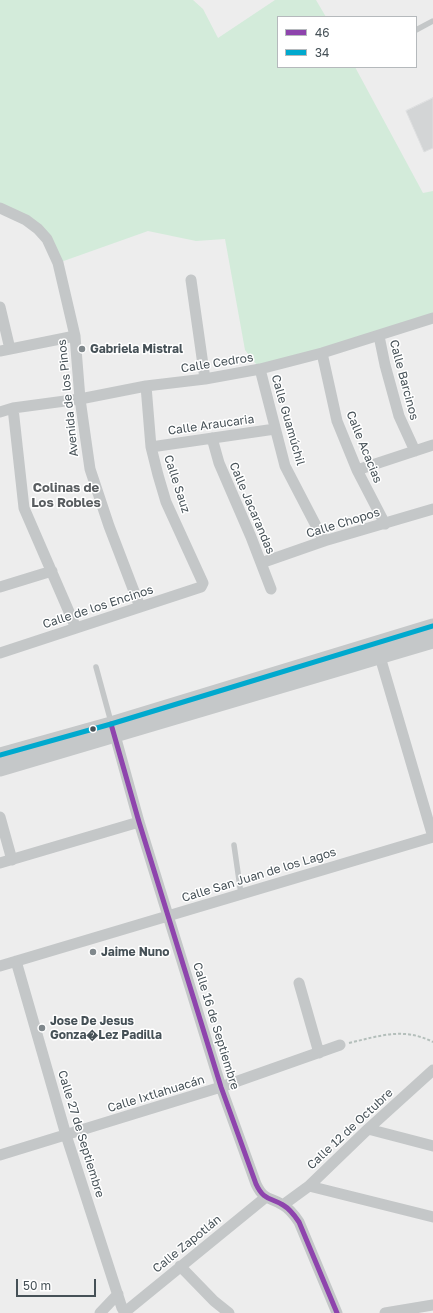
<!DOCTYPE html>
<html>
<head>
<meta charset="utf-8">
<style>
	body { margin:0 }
	#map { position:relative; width:433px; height:1313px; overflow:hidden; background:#ededed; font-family:"Golos Text",sans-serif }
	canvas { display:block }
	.legend { position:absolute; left:277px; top:16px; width:140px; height:52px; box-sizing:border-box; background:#fff; border:1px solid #b5b9bc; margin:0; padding:5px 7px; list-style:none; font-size:12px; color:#465157 }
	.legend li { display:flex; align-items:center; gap:8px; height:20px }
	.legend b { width:20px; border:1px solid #b5b9bc }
	.scale { position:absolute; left:16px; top:1279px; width:80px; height:18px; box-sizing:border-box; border:2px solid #465157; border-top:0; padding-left:5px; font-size:12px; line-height:14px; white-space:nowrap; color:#465157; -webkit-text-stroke:3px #fff; paint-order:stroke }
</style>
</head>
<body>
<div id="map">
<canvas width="433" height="1313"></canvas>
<ul class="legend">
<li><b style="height:5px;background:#8e44ad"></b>46</li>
<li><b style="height:5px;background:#00a9ce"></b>34</li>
</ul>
<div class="scale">50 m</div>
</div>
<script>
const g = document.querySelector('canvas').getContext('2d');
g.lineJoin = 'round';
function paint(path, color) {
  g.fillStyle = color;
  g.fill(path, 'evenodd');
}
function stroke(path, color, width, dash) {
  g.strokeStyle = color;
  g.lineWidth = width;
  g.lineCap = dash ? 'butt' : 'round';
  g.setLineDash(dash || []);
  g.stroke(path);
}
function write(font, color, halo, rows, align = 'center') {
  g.font = font + ' "Golos Text",sans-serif';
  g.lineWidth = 3;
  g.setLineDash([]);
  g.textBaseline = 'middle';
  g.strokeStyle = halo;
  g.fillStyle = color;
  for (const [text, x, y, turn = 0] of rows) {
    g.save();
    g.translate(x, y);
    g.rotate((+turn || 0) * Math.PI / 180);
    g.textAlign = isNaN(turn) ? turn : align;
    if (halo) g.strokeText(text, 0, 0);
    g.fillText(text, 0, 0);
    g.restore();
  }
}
paint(new Path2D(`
	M0,0H193L203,9L218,38L275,0H316L326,17H278V67H355L423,193L433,191V318L260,369L245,350L225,239L196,241L148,231L58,263L47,239L0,209Z`), '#d3ebda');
const building = new Path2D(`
	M433,98V148L424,152L406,111Z`);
paint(building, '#d3d5d6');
stroke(building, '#dedfe0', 1);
stroke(new Path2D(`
	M349,1043C379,1036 404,1027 433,1042`), '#b4bfbb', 2, [3, 2]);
stroke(new Path2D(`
	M416,30L433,21
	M96,667L111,722
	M234,845L241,894`), '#c4c7c8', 5.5);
stroke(new Path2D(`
	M0,208L26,220L38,229L47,239L58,263L75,336L80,399L90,469L109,526L140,607
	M191,280L205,379
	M0,307L10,349
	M379,336L385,365L399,416L415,451
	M0,351L75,336
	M322,353L337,421L357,470L385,524
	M260,369L285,466L324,541
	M13,408L24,508L76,628
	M0,412L13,408L80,399L146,386L205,379L260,369L322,353L433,318
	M212,438L219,463L251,537L271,589
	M151,447L275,429
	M357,470L433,445
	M261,563L324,541L433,509
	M0,587L52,571
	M378,650L433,837
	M0,653L201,587L203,583L166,502L158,475L151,447L146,386
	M113,728L139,822L221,1087L256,1184C264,1201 270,1197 283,1205C290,1209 295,1216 299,1222L337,1313
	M0,817L12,860
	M0,863L139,822
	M16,961L66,1135L122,1308L125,1313
	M0,966L433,837
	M299,983L319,1053
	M368,1129L433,1146
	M0,1155L221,1087L340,1045
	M309,1186L433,1217
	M283,1205L309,1186L368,1129L433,1070
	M180,1266L214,1301L229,1313
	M125,1312L266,1197
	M100,1313L118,1294
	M385,1313L433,1305`), '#c4c7c8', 11);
stroke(new Path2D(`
	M0,755L111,724L433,626
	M0,769L433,641`), '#c5c8c9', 15);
stroke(new Path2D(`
	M111,724L139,822L221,1087L256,1184C264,1201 270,1197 283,1205C290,1209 295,1216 299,1222L337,1313`), '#8e44ad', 5);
stroke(new Path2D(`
	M0,755L111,724L433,626`), '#00a9ce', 5);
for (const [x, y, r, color] of [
	[82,349,4,"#80888c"],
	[93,729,3.5,"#465157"],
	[93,952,4,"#80888c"],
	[42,1028,4,"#80888c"]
]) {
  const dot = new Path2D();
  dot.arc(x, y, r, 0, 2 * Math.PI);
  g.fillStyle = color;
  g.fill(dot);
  stroke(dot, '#fff', 1.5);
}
write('bold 12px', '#465157', '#fff', [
	["Gabriela Mistral",90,349],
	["Jaime Nuno",101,952],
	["Jose De Jesus",50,1021],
	["Gonza�Lez Padilla",50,1035]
], 'left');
write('12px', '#465157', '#fff', [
	["Calle Cedros",217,363,-9],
	["Calle Barcinos",404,380,75],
	["Avenida de los Pinos",68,398,-96],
	["Calle Guamúchil",288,420,74],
	["Calle Araucaria",211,425,-8],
	["Calle Acacias",364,447,68],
	["Calle Sauz",177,484,72],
	["Calle Jacarandas",252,508,67],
	["Calle Chopos",343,523,-17],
	["Calle de los Encinos",98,607,-18],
	["Calle San Juan de los Lagos",259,875,-17],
	["Calle 16 de Septiembre",216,1026,73],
	["Calle Ixtlahuacán",156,1094,-17],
	["Calle 12 de Octubre",350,1129,-43],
	["Calle 27 de Septiembre",81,1134,73],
	["Calle Zapotlán",187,1244,-39]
]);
write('bold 13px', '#595d60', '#fff', [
	["Colinas de",66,488],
	["Los Robles",66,503]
]);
</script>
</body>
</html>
